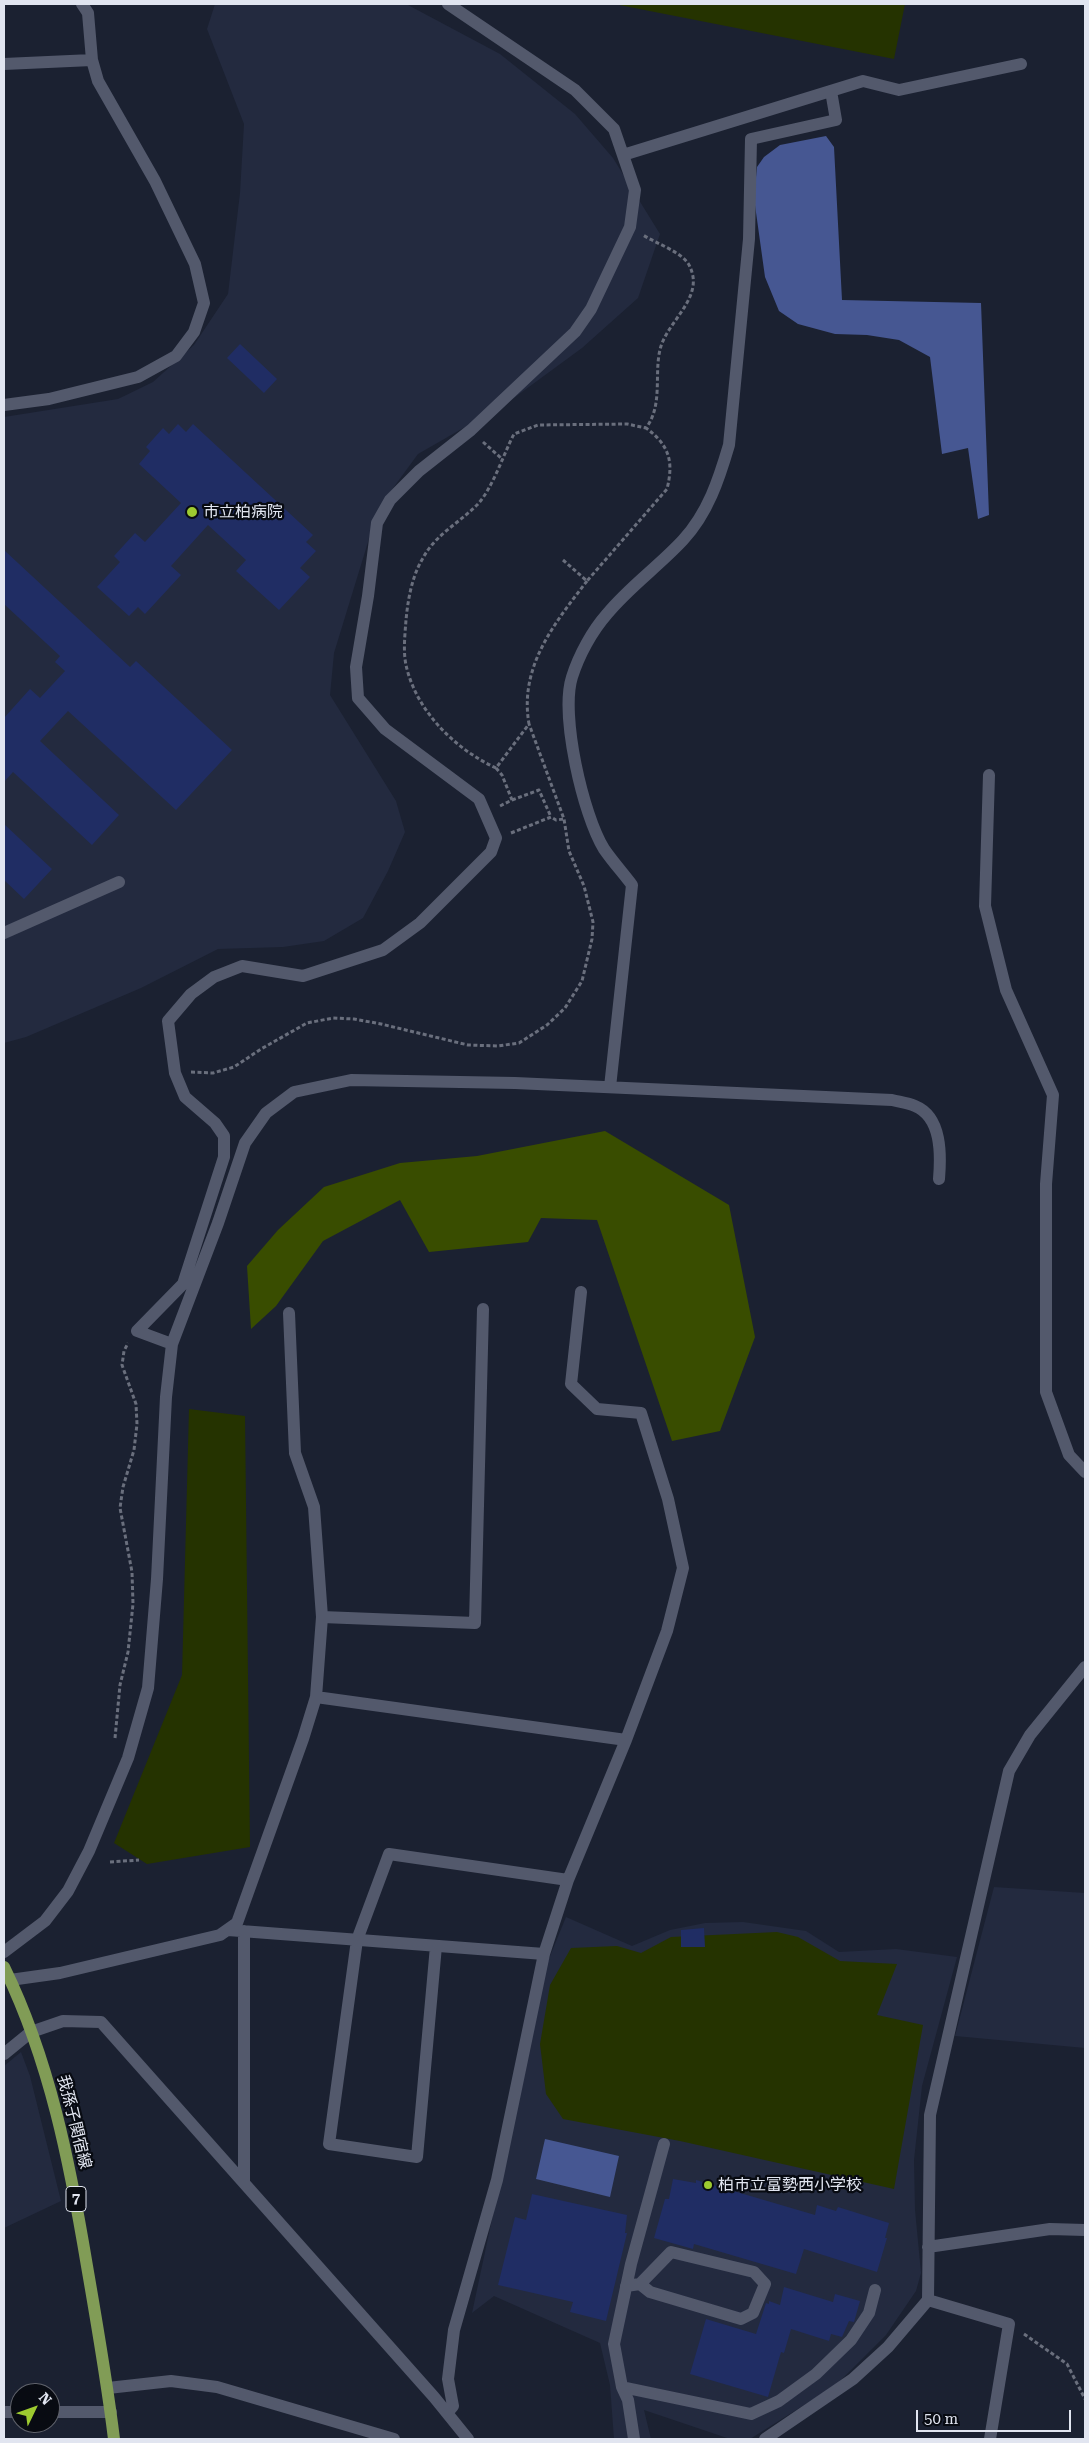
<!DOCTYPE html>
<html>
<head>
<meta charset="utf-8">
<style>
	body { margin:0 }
	#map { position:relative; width:1089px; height:2443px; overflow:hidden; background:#1b2131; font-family:"Roboto Serif",serif }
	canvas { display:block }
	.frame { position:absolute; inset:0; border:5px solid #e1e5f0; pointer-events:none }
	.north { position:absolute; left:10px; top:2383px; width:50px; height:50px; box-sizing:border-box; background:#080b12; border:1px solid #5f626b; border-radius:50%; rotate:48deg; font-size:14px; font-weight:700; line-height:20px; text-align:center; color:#e1e5f0 }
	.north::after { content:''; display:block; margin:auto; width:18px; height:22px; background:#9dca30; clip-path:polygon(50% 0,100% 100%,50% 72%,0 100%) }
	.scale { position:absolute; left:916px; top:2410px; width:155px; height:22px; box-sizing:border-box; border:2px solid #e1e5f0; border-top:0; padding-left:6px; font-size:15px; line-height:18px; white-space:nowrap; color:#e1e5f0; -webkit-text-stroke:4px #080b12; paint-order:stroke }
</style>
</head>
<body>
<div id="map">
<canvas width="1089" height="2443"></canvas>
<div class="frame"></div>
<div class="north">N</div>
<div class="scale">50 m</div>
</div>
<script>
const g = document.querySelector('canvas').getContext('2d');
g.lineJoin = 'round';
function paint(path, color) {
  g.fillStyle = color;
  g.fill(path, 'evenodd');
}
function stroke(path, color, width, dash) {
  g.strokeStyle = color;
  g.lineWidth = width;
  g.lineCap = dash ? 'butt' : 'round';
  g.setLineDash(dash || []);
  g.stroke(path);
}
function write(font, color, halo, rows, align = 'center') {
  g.font = font + ' "Roboto Serif","Noto Sans JP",serif';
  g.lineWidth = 4.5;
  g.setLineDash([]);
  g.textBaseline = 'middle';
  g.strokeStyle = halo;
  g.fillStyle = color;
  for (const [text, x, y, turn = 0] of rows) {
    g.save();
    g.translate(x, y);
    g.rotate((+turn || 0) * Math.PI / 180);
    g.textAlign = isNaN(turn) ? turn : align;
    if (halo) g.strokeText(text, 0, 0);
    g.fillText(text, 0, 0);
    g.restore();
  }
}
paint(new Path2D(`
	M215,4L408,5L500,54L575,114L613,158L660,234L638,298L582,348L507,403L418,454L388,495L372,529L334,653L330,695L396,801L405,832L388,871L363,918L324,941L283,947L218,949L141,988L26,1037L4,1043V417L118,399L153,382L194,345L228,294L240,193L244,124L207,29Z
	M994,1887L1085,1893V2048L955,2036Z
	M566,1917L632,1946L670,1930L705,1923L743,1922L806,1931L839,1952L896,1949L957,1957L922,2086L914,2160L915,2210L921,2273L916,2291L886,2335L836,2385L750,2439H730L644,2410L651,2439H614L610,2385L600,2343L494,2296L472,2313L546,1966Z
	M21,2052L30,2076L61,2201L4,2228V2066Z`), '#232a3f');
paint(new Path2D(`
	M614,4H905L894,59Z
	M189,1409L245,1416L250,1847L147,1864L114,1843L182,1675Z
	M777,1932L798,1937L840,1961L897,1964L877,2015L923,2025L894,2189L680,2141L563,2119L546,2094L540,2044L550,1985L571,1948L617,1946L641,1953L671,1937Z`), '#253300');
paint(new Path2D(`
	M605,1131L729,1205L755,1337L720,1431L672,1441L597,1220L541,1218L528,1242L429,1252L400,1200L323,1241L276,1306L251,1329L247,1266L278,1230L324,1187L400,1163L477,1156Z`), '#394d00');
paint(new Path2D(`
	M826,136L834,147L842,300L981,303L989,515L978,519L968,448L942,454L930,357L899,340L867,335L835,334L798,324L779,311L765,277L754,198L757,167L764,157L780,145Z
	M545,2139L619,2156L610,2197L536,2179Z`), '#465792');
paint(new Path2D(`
	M240,344L277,379L264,393L227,358Z
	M178,424L186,432L193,424L313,535L306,542L316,551L300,568L310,577L279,610L236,571L246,560L208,525L171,566L181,575L145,614L138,607L129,616L97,587L120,562L114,556L135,533L145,542L181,503L139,464L150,451L146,447L163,428L169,434Z
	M4,550L130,667L136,661L232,750L176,810L68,711L40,741L119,815L92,845L13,772L4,782V718L30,689L40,698L65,671L55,662L60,656L4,604Z
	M4,824L52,869L24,899L4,880Z
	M704,1928L705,1947H681V1930Z
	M673,2179L696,2183V2180L815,2215L817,2205L836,2211L838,2207L889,2223L885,2238H887L877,2272L804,2249L796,2274L694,2244L693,2249L654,2238L665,2199H669Z
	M532,2194L627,2215L625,2233H627L606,2321L570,2312L573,2302L498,2285L515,2217L526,2220Z
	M784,2287L833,2302L835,2294L860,2301L854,2322L849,2321L842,2337L831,2334L829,2341L791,2329L784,2353L781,2352L768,2397L690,2374L706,2319L756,2334L766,2303L769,2304V2301L780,2305Z`), '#202d64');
stroke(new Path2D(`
	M483,442L501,458
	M563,560L587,581L667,489C674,461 669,445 646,428C664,404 653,372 661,346C670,319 704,297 690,267C685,253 655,243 643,235
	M587,581C554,624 519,667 529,724L496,768C455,749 416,711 406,665C403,651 405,634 406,620C408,599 412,576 423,558C435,535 459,523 477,505C493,488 503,455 514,434L538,425L627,424L646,428
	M496,768L502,775L512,800L500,806
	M512,800L539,790L551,817
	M511,833L551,817L556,820L564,819
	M191,1072L213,1073L234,1067L261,1049L307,1023L333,1018L354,1019L381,1024L468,1045L498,1046L519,1043L547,1025L565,1008L582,981L592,939L593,922L584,886L569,851L564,819L529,724
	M115,1738L120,1685L128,1652L133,1604L132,1572L120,1508L123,1487L134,1450L137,1424L136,1404L122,1365L124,1351L128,1343
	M110,1862L139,1860
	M1024,2334L1067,2364L1085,2399`), '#6a6f7d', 3, [4, 2.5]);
stroke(new Path2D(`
	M4,64L92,60
	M623,155L863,81L899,90L1021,64
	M4,405L49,399L138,377L176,356L194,332L204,303L195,264L155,181L98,81L92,60L88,13L82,4
	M989,775L985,906L1006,990L1053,1095L1046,1184V1392L1069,1455L1085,1472
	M4,933L119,882
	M610,1087L632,885C623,873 613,862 604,849C583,815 560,715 572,677C579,655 592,631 607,614C629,587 659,566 683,540C708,513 719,479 729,445L749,239L751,139L836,120L831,91
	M289,1313L295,1453L314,1507L322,1617
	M172,1344L137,1331L183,1284L224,1157V1136L215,1123L185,1097L175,1073L168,1021L191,994L214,977L242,966L303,976L383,950L420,923L491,852L496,838L479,799L385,729L358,698L356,667L368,596L377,523L390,500L419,471L471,430L575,332L591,309L630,227L635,190L614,129L575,90L448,4
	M316,1697L322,1617L475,1623L483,1309
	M228,1930L544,1954
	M436,1946L417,2157L329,2144L357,1940L389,1854L568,1880
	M4,1952L45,1921L68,1891L89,1851L128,1758L148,1688L157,1579L166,1397L172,1344L218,1223L245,1143L266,1113L294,1092L351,1080L515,1083L892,1100C900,1102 908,1103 915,1106C942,1117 941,1155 939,1179
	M10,1980L60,1973L220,1935L237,1923L303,1739L316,1697L626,1740
	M4,2054L31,2032L63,2021L101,2022L434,2397L468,2439
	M244,2183V1931
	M928,2247L1050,2229L1085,2230
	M626,2286L640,2284L671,2252L754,2272L765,2284L753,2313L741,2319L650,2292L640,2284
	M928,2300L1009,2324L990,2439
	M622,2387L751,2414L779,2401L816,2374L851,2340L869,2313L875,2290
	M108,2388L171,2381L217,2387L394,2439
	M4,2412H20
	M50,2412H111
	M447,2413L453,2406L448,2379L454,2330L497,2180L544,1954L568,1880L626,1740L667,1631L683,1568L668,1499L641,1413L597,1409L571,1384L581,1292
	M634,2439L628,2400L622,2387L614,2344L631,2264L664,2144
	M765,2439L853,2379L888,2347L928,2300L930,2115L1009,1771L1030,1735L1085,1667`), '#53596c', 12);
stroke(new Path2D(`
	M4,1967C50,2061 70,2164 87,2266C97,2324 107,2381 114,2439`), '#819c56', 12);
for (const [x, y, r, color] of [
	[192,512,6,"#9dca30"],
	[708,2185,5,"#9dca30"]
]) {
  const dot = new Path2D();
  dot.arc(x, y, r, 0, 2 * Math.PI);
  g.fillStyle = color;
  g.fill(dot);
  stroke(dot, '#080b12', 2);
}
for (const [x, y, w] of [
	[76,2199,20]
]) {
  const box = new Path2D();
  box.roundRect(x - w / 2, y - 12.5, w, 25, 4);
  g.fillStyle = '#080b12';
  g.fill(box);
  stroke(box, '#e1e5f0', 1);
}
write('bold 15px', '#e1e5f0', null, [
	["7",76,2199]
]);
write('16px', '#e1e5f0', '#080b12', [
	["市立柏病院",203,512],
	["柏市立富勢西小学校",718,2185]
], 'left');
write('16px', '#e1e5f0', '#080b12', [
	["我孫子関宿線",74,2122,76]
]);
</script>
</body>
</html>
